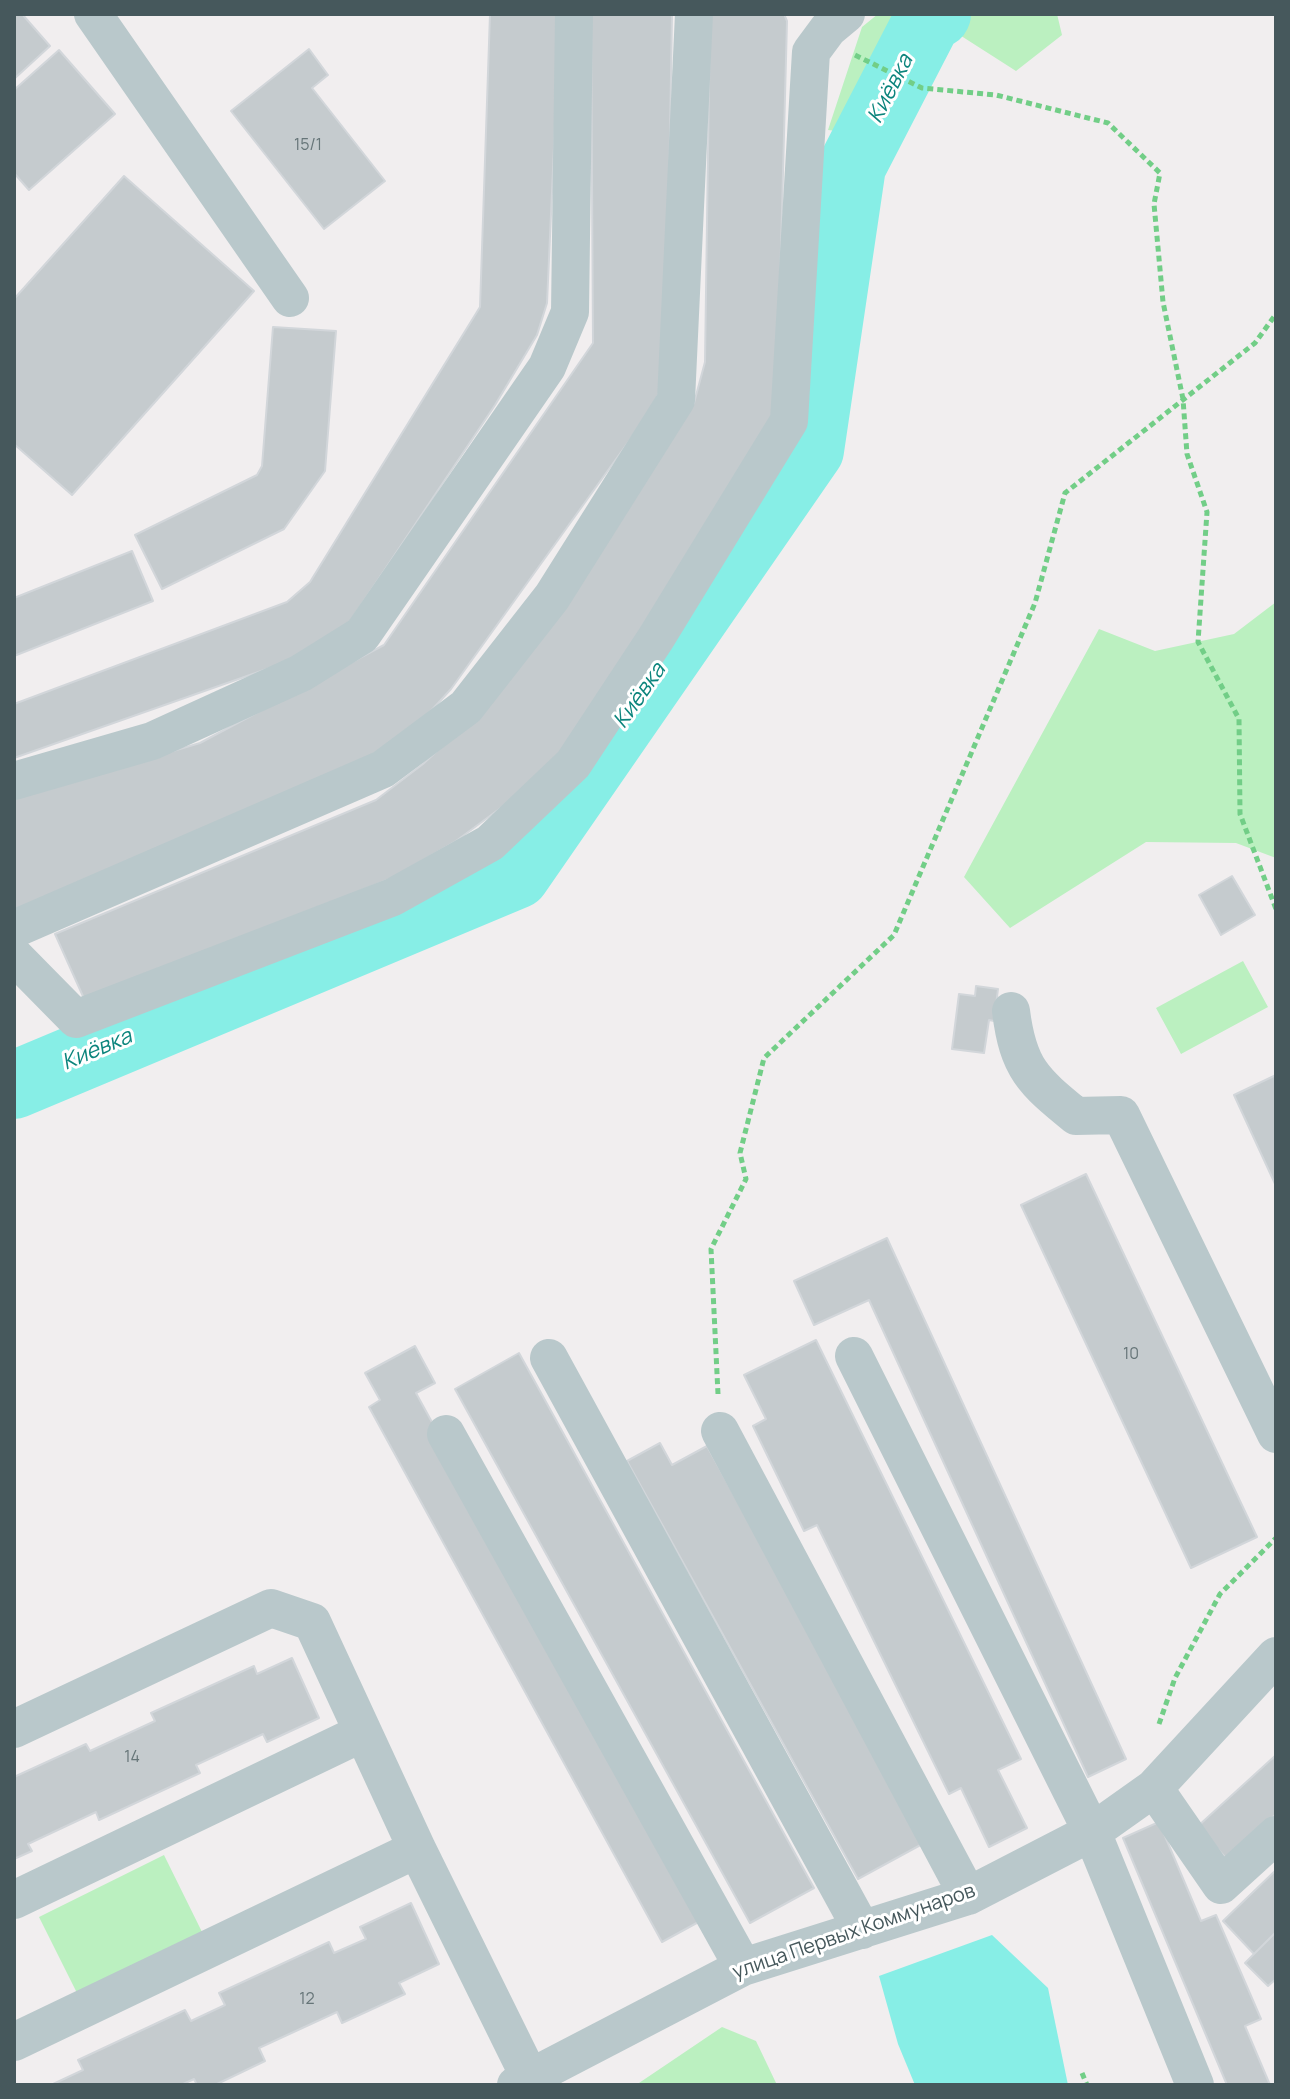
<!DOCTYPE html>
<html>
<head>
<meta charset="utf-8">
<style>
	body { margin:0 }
	#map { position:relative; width:1290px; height:2099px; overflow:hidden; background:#f1eeef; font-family:Manrope,sans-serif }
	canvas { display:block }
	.frame { position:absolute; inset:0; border:16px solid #46585c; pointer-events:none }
</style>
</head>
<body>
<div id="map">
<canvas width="1290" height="2099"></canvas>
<div class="frame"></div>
</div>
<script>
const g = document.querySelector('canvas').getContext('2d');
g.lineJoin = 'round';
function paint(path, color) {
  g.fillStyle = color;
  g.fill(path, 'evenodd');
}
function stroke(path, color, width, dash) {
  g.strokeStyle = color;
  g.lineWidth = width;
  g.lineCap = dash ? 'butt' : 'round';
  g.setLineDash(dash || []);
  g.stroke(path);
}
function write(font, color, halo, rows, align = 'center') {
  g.font = font + ' Manrope,sans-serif';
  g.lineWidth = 6;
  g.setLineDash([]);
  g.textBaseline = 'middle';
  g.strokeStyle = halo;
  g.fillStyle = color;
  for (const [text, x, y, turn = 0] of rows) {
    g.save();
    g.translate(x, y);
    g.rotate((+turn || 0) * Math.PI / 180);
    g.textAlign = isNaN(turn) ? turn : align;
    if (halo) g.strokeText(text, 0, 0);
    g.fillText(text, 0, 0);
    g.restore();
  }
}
paint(new Path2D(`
	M878,14H1057L1062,35L1016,71L955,32L891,137L828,130L862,27Z
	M1276,602V858L1236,843L1146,842L1010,928L964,877L1099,629L1155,651L1234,634Z
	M1243,961L1268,1007L1181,1054L1156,1008Z
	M164,1855L203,1934L78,1995L39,1917Z
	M722,2027L756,2041L777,2085H636Z`), '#bbf0c0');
paint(new Path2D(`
	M992,1935L1048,1988L1068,2085H915L898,2044L879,1976Z`), '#87eee6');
stroke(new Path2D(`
	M14,1085L516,875L810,450L852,166L928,19L937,14`), '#87eee6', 68);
const building = new Path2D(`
	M14,14H22L50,46L14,79Z
	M490,14H560L547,303L537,335L495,405L347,626L284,663L14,758V704L287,602L310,582L480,307Z
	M591,14H672L666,376L652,409L451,689L417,726L373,757L14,911V798L200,743L384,645L593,343Z
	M710,14H784L787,21L777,399L770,433L562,755L525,790L456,841L392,878L86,1003L55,934L376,800L423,764L480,711L694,403L705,362Z
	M309,49L328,75L312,88L385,181L324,229L231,111Z
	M59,50L115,114L29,190L14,173V90Z
	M124,176L254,291L72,495L14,444V299Z
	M273,327L336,331L325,471L284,529L162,589L135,535L257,475L262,466Z
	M132,551L153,601L14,656V598Z
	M1232,876L1255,915L1221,935L1199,895Z
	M976,986L998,989L994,1021L989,1020L984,1053L952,1049L959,994L975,996Z
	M1276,1075V1186L1234,1095Z
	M1086,1174L1257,1537L1191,1568L1021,1205Z
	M887,1238L1126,1759L1088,1777L869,1300L814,1325L794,1281Z
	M816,1340L1021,1759L998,1770L1027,1828L989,1847L961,1788L949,1794L817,1525L804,1531L753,1426L766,1419L744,1375Z
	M415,1346L435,1383L416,1393L704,1919L662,1942L369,1407L380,1400L365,1373Z
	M519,1353L814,1888L750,1923L455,1389Z
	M660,1443L672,1465L707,1446L926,1842L858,1879L627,1461Z
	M292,1658L319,1718L267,1742L263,1734L196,1765L200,1773L99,1820L96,1812L28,1844L32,1851L14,1859V1777L86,1744L90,1751L155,1721L151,1713L254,1666L257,1674Z
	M1276,1755V1814L1227,1859L1197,1827Z
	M1159,1822L1201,1921L1216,1915L1261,2019L1245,2026L1270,2085H1227L1123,1838Z
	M1276,1870V1932L1254,1954L1223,1921Z
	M411,1903L439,1964L399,1983L405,1994L342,2023L337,2012L259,2048L265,2061L215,2085H197L194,2079L181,2085H51L83,2070L78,2060L185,2010L191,2021L225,2005L219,1993L329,1942L334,1953L366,1939L360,1927Z
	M1276,1932V1979L1268,1986L1245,1963Z`);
paint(building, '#c5cbce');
stroke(building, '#d2d6da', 2);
stroke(new Path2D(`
	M855,55L922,88L996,95L1108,123L1160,173L1154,204L1163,302L1183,399L1187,454L1207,512L1198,642L1239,719L1240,814L1276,909
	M718,1394L711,1249L746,1179L740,1153L764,1058L894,935L1035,603L1065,493L1255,343L1276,314
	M1159,1724L1175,1678L1220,1594L1276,1538
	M1082,2073L1087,2085`), '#72ce87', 5, [6, 4]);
stroke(new Path2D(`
	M93,14L290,298
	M14,781L152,741L301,673L362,635L547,367L570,312L574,14
	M14,929L383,769L466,707L552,597L676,400L694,14
	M14,956L76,1019L393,897L490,843L573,764L656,638L789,421L811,52L828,29L846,14
	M1011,1011C1018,1068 1033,1081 1076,1116L1121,1115L1276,1434
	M854,1356L1092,1832L1195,2085
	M549,1358L862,1930
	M720,1431L968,1896
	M446,1434L743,1967
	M14,1729L271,1608L312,1622L417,1849L530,2078
	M1154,1788L1221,1885L1276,1835
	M14,1900L362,1733
	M14,2042L417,1849
	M516,2085L743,1967L968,1896L1092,1832L1154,1788L1276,1656`), '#b9c8cb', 38);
write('16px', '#667578', null, [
	["15/1",308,146],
	["10",1131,1355],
	["14",132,1758],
	["12",307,2000]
]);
write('20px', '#46585c', '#fff', [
	["улица Первых Коммунаров",854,1932,-19]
]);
write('italic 22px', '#0b847c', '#fff', [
	["Киёвка",891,89,-63],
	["Киёвка",640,696,-55],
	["Киёвка",97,1050,-23]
]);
</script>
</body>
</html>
